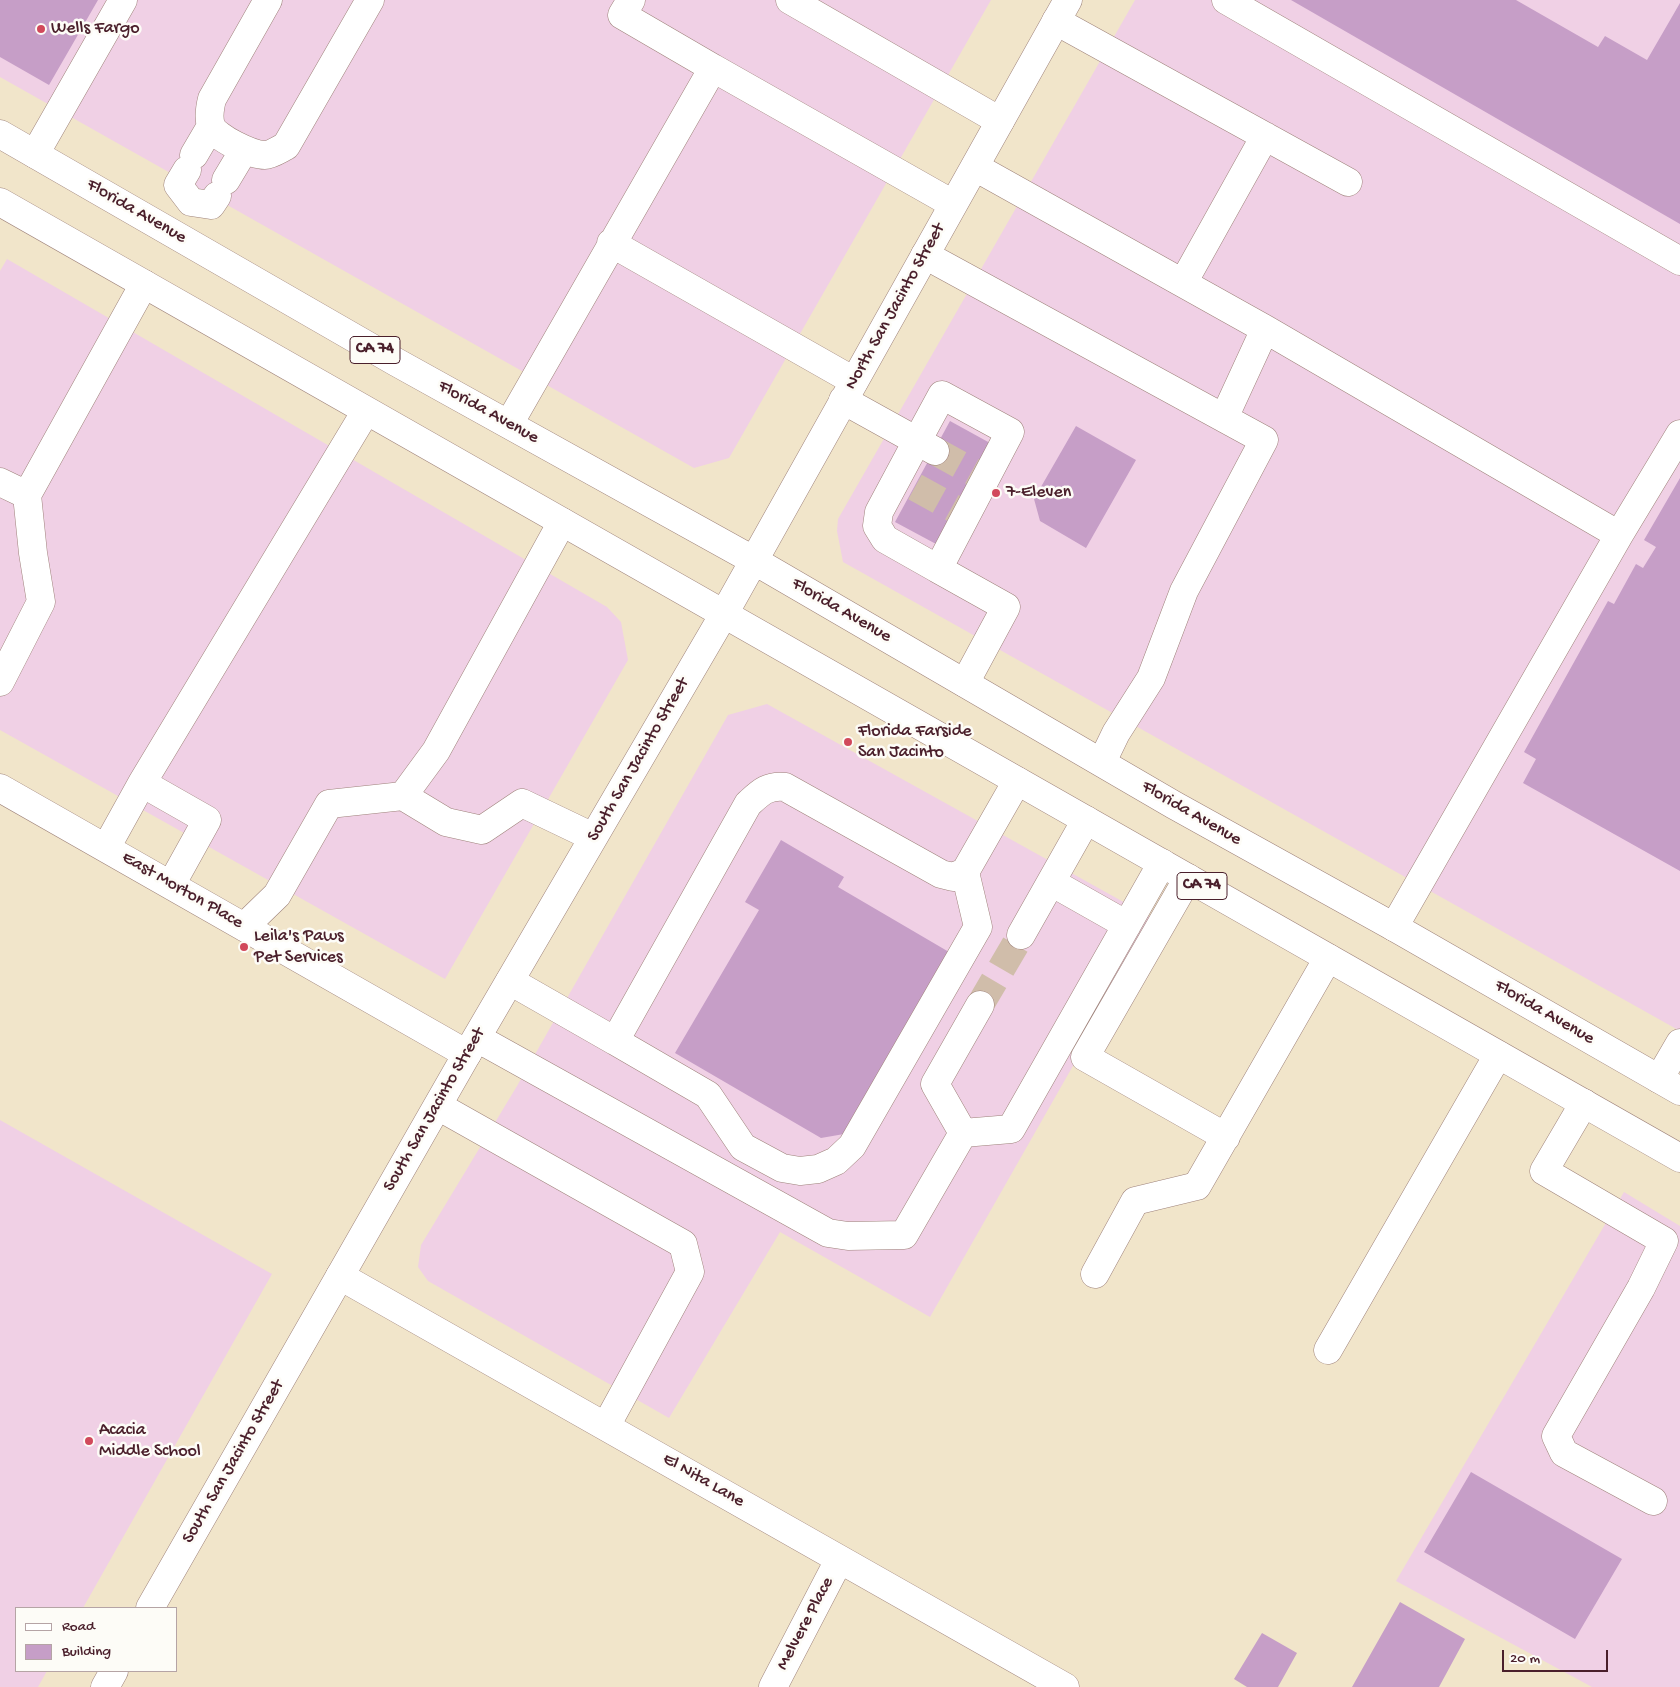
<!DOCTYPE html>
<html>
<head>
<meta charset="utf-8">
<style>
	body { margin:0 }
	#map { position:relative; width:1680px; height:1687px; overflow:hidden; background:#f1e5ca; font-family:"Gochi Hand",sans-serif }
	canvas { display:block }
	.legend { position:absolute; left:15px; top:1607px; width:162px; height:65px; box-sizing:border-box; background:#fdfcf7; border:1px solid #b5a4a5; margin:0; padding:6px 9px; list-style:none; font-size:15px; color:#4a1f2b }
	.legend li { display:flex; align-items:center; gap:10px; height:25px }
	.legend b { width:25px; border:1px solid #b5a4a5 }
	.scale { position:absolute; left:1502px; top:1650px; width:106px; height:22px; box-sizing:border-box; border:2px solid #4a1f2b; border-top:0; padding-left:6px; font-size:15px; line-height:18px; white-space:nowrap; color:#4a1f2b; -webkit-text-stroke:4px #fdfcf7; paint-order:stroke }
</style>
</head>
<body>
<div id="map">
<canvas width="1680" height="1687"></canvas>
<ul class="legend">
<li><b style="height:6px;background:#fff"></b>Road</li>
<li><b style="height:14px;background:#c69ec7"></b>Building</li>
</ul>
<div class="scale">20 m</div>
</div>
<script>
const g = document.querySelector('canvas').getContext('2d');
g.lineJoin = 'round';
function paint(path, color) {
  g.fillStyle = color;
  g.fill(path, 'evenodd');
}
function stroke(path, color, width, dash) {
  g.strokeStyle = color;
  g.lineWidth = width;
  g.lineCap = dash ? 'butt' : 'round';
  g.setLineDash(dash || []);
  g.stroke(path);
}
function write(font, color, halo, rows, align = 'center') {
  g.font = font + ' "Gochi Hand",sans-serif';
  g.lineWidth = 5;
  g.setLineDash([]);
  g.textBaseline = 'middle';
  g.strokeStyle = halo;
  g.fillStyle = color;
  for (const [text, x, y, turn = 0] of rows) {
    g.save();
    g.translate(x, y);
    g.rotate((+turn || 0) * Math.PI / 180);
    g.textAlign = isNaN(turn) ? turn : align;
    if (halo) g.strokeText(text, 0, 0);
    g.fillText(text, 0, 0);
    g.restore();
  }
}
paint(new Path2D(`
	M0,0H991L729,458L694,468L0,77Z
	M1135,0H1680V1031L843,562L837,531L838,519Z
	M7,259L607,607L621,622L628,660L445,979L0,730V271Z
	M767,704L1156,920L930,1317L780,1232L669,1418L428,1281L418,1267L421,1245L517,1086L728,715Z
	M0,1120L272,1274L83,1608H16V1671H47L38,1687H0Z
	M1624,1192L1680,1226V1687H1592L1396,1581Z`), '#f0d0e5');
paint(new Path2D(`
	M0,0H98L49,85L0,57Z
	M1291,0H1516L1598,47L1605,36L1647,60L1680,3V224Z
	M950,421L990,443L936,544L895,522Z
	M1076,426L1136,460L1086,548L1040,521L1034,499Z
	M1680,478V871L1523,783L1536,759L1524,752L1608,601L1614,604L1636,564L1643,568L1656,547L1644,540Z
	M781,840L844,877L838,887L949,952L844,1134L821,1138L675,1053L759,910L745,902Z
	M1471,1472L1622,1559L1575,1639L1424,1552Z
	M1400,1602L1465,1639L1439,1687H1352Z
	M1262,1633L1297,1653L1278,1687H1247L1234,1679Z`), '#c69ec7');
stroke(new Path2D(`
	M935,451L975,473
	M915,487L955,509
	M980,1005L1021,935`), '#d0bdaa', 28, [28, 14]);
const minor = new Path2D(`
	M268,0L212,99C210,107 208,117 211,126C216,138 252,155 265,155C271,155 280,149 286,146L370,0
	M790,0L1000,121
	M1226,0L1680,261
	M1056,21L1348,182
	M713,68L953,204
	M35,154L123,0
	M194,155L211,126
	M975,167L1265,329L1619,535L1680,434
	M187,170L178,185L191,202L211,205L217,196
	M226,180L244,150
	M611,243L854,381
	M925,255L1264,440L1184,591L1151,678L1116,733L1102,762
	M1183,283L1265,136
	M843,400L917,441L942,395L1010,432L938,569L1006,607L965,683
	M1224,418L1265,329
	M509,424L713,68L622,15L631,0
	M935,451L917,441L879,512L877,526L885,539L938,569
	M0,482L27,495
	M0,682L41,602L33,553L27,495L144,284
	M142,783L366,411
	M0,788L467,1054
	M403,796L446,822L482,830L522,803L593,837
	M106,848L142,783L207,820L171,885
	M1188,878L1085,1057L1226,1137
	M1051,882L1127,925
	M244,927L277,895L329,804L403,796L436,751L562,522
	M1394,927L1619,535
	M1021,935L1086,820
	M510,981L615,1041L748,804C760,793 767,785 785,787L941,874L953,877L965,872L1017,781
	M477,1038L828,1233L848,1236L904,1235L963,1133
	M615,1041L708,1095L743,1147L782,1168L800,1171L818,1169L836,1161L852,1146L978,927L965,872
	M1659,1079L1680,1043
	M1584,1103L1544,1171L1664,1241L1641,1288L1556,1436L1564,1453L1653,1501
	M438,1106L683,1244L690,1272L606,1426
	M963,1133L1011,1129L1162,863
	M963,1133L935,1084L980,1005
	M1095,1274L1135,1201L1197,1186L1328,958
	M340,1276L1065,1687
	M1328,1350L1498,1055
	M773,1687L839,1560`);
const major = new Path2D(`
	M0,134L396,362L753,560L1174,805L1394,927L1680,1091
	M0,202L1680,1158
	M150,1608L467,1054L724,614L1068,0
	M105,1687L114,1671`);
stroke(minor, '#9e827a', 29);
stroke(major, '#9e827a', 29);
stroke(minor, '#fff', 28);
stroke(major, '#fff', 28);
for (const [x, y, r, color] of [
	[41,29,5,"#d1495b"],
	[996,493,5,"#d1495b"],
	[848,742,5,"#d1495b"],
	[244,947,5,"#d1495b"],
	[89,1441,5,"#d1495b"]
]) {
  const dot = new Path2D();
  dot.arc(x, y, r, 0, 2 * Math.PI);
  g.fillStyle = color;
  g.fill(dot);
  stroke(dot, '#fdfcf7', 2);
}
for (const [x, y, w] of [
	[375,350,50],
	[1202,886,50]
]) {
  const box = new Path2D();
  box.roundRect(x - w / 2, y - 13.5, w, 27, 4);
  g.fillStyle = '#fdfcf7';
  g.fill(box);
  stroke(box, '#4a1f2b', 1);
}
write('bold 16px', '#4a1f2b', null, [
	["CA 74",375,350],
	["CA 74",1202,886]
]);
write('18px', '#4a1f2b', '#fdfcf7', [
	["Wells Fargo",51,29],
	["7-Eleven",1006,493],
	["Florida Farside",858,732],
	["San Jacinto",858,753],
	["Leila's Paws",254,937],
	["Pet Services",254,958],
	["Acacia",99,1431],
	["Middle School",99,1452]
], 'left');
write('18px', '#4a1f2b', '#fdfcf7', [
	["Florida Avenue",136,212,30],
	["North San Jacinto Street",896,307,-61],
	["Florida Avenue",488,413,29],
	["Florida Avenue",841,611,30],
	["South San Jacinto Street",639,760,-60],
	["Florida Avenue",1191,814,30],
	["East Morton Place",182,891,30],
	["Florida Avenue",1544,1013,30],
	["South San Jacinto Street",435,1110,-60],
	["South San Jacinto Street",234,1462,-60],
	["El Nita Lane",703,1481,30],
	["Melvere Place",806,1624,-62]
]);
</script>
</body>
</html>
